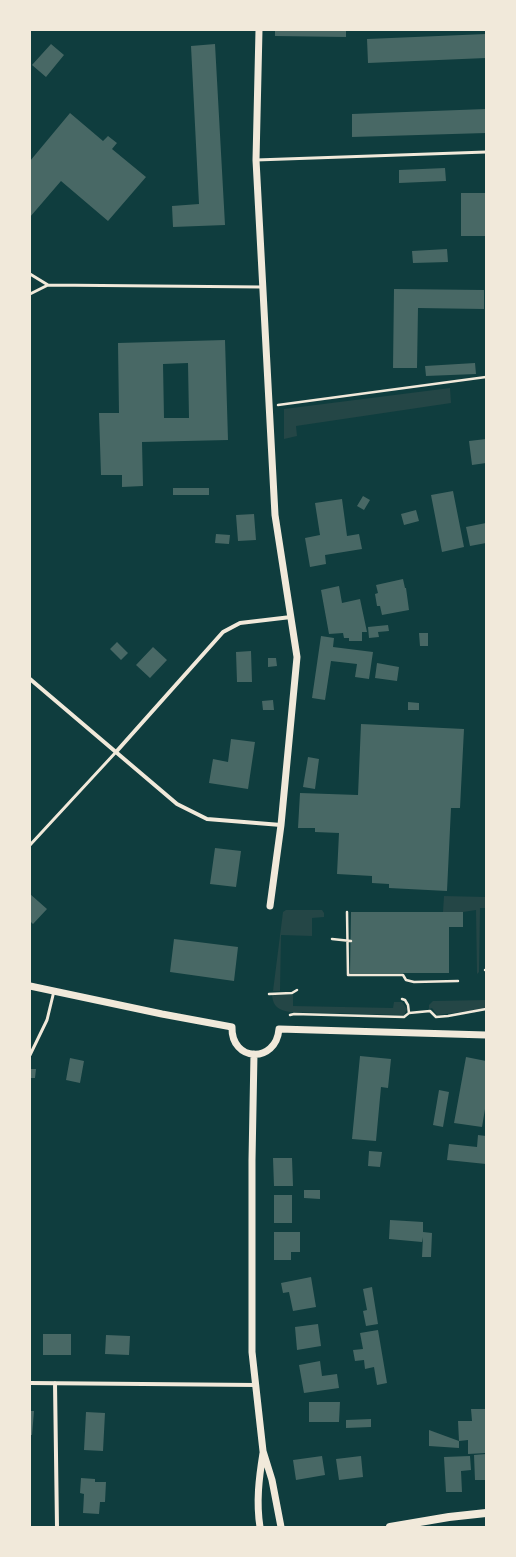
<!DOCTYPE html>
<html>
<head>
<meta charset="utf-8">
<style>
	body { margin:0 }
	#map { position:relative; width:516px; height:1557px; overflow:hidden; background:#0f3d3e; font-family:"Varela Round",sans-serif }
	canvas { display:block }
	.frame { position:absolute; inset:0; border:31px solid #f1e9da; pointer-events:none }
</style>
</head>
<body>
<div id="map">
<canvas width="516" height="1557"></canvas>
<div class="frame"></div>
</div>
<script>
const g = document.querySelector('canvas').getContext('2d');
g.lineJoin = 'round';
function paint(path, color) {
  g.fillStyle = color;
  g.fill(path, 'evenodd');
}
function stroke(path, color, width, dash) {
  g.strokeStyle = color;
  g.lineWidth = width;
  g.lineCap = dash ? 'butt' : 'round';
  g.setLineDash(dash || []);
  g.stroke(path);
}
paint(new Path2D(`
	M450,388L451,403L296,426L297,436L284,439V409Z
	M444,896L486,897V908H480L479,972L477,974L476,910L463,912H443Z
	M286,910H322L324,913V917L312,918V936L281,935L280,991H273L283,912Z
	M272,995H293V1006L393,1008L394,1002H402L407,1009L404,1015L290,1012C279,1010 273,1007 272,995Z
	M486,1000V1009L437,1015L432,1008L429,1009V1005L433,1001Z`), '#244646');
paint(new Path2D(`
	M275,30H346V37L275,36Z
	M486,34V58L368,63L367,39Z
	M51,44L64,55L46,77L32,65Z
	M215,44L225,225L173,227L172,206L199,204L191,46Z
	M486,109V133L352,137V114Z
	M70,113L103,141L108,136L117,143L112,149L146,177L108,221L61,181L30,217V161Z
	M445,168L446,181L399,183V170Z
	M461,193H486V236H461Z
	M447,249L448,262L413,263L412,251Z
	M394,289L484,290V309L418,308L417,368H393Z
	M225,340L228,440L142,442L143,486L122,487V475H101L99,413H119L118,343ZM188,363L189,418H164L163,364Z
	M475,363L476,374L426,376L425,366Z
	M486,439V463L472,465L469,441Z
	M173,488H209V495H173Z
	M453,491L464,547L442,552L431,495Z
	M363,496L370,500L364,510L357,506Z
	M342,499L347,536L359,534L362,549L325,555L326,564L310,567L305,538L320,535L315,503Z
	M416,510L419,521L404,525L401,514Z
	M254,514L256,540L238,541L236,515Z
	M486,523V543L470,546L466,527Z
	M216,534L230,535L229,544L215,543Z
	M403,579L405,588H406L409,610L382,615L380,606H377L375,594L378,593L376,585Z
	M339,586L342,603L360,599L367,632H362V641H349V638H344L343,633L329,634L321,590Z
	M388,625L389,631L378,632L379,637L369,638L368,627Z
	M419,633H428V646H420Z
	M321,636L334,638L333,647L373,652L369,679L355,677L357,664L331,661L325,700L312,698Z
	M117,642L128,653L121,660L110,649Z
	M153,647L167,660L150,678L136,665Z
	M251,651L252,682H237L236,652Z
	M268,658H276L277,666L268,667Z
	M377,663L399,667L397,681L375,678Z
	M273,700L274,710H263L262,701Z
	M408,702L419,703V710H408Z
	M361,724L464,729L460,808H451L447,891L389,888V884L372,883V876L337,874L339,833L315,832V828H298L300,793L358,795Z
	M231,739L255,742L248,789L209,783L213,759L228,762Z
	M308,757L319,759L315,789L303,787Z
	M215,848L241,851L236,887L210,884Z
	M30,894L47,909L33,924L30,921Z
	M351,912H463V927H449V973H350Z
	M174,939L238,947L234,981L170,972Z
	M360,1056L391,1059L388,1088L381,1087L376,1141L352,1139Z
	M466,1057L486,1061V1103L482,1127L454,1123Z
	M70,1058L84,1061L80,1083L66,1080Z
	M30,1069H36L35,1078H30Z
	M439,1090L449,1092L443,1127L433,1125Z
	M478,1135L486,1136V1164L447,1160L449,1144L477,1147Z
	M369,1151L382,1152L380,1167L368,1166Z
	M273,1158H292L293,1186H274Z
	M304,1190H320V1199L304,1198Z
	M274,1195H292V1223H274Z
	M390,1220L423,1222V1232L432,1233L431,1257H422L423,1237L422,1242L389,1239Z
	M274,1232H300V1252H291V1260H274Z
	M311,1277L316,1307L293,1311L289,1292L283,1293L281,1283Z
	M372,1287L378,1324L366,1326L363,1311L367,1310L363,1289Z
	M318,1324L321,1346L297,1350L295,1327Z
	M378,1330L387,1383L377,1385L374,1367L365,1369L364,1360L355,1361L353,1350L363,1349L360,1333Z
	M43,1334H71V1355H43Z
	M106,1335L130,1336L129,1355L105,1354Z
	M320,1361L322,1376L337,1374L339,1388L304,1393L299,1365Z
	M309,1402H340L339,1422H309Z
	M471,1409H486V1453L468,1454V1440L459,1441L458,1421H472Z
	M30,1411H34L32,1435H30Z
	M86,1412L105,1413L103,1451L84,1450Z
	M371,1419V1427L346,1428V1420Z
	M429,1430L459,1441V1448L429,1446Z
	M486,1454V1480H475L474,1455Z
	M322,1456L325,1475L296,1480L293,1460Z
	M361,1456L363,1477L339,1480L336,1459Z
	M470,1456L471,1470L461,1471L462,1492H446L444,1457Z
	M81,1478L95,1479V1482H106L105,1502H100L99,1514L83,1513L84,1494L80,1493Z`), '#486865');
stroke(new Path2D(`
	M278,405L486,377
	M347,912L348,975H403L406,980L414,982L458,981
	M332,939L351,941
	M485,970H486
	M269,994L292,993L297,990
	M409,1013L430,1011L436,1017L448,1016L486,1009
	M290,1015L294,1014L404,1017L409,1013L408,1005L405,1000L402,999`), '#f1e9da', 2.5);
stroke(new Path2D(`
	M256,160L486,152
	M30,274L48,285L262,287
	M30,294L48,285
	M30,845L116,752
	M30,1055L47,1020L54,991`), '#f1e9da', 3);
stroke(new Path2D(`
	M30,679L177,804L207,819L281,825
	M116,752L223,632L240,623L291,617
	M30,1383L256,1385
	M55,1383L57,1527`), '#f1e9da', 4);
stroke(new Path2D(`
	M259,30L256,160L275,515L297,657L281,825L270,906
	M30,986L162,1014L232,1027C231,1062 276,1064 279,1029L486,1035
	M254,1054L252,1160V1352L263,1451L272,1480L281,1527
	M260,1527C256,1502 259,1478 263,1453`), '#f1e9da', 7);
stroke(new Path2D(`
	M390,1527L449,1517L486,1513`), '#f1e9da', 8);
</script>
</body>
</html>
